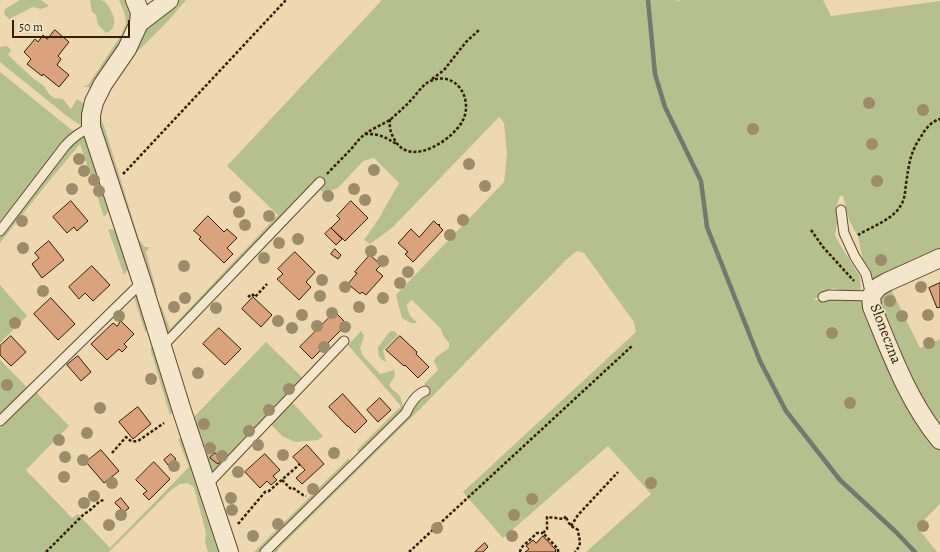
<!DOCTYPE html>
<html>
<head>
<meta charset="utf-8">
<style>
	body { margin:0 }
	#map { position:relative; width:940px; height:552px; overflow:hidden; background:#eed8b2; font-family:Alegreya,serif }
	canvas { display:block }
	.scale { position:absolute; left:12px; top:20px; width:118px; height:18px; box-sizing:border-box; border:2px solid #311e03; border-top:0; padding-left:5px; font-size:12px; line-height:14px; white-space:nowrap; color:#311e03; -webkit-text-stroke:3px #f4e6cd; paint-order:stroke }
</style>
</head>
<body>
<div id="map">
<canvas width="940" height="552"></canvas>
<div class="scale">50 m</div>
</div>
<script>
const g = document.querySelector('canvas').getContext('2d');
g.lineJoin = 'round';
function paint(path, color) {
  g.fillStyle = color;
  g.fill(path, 'evenodd');
}
function stroke(path, color, width, dash) {
  g.strokeStyle = color;
  g.lineWidth = width;
  g.lineCap = dash ? 'butt' : 'round';
  g.setLineDash(dash || []);
  g.stroke(path);
}
function write(font, color, halo, rows, align = 'center') {
  g.font = font + ' Alegreya,serif';
  g.lineWidth = 3;
  g.setLineDash([]);
  g.textBaseline = 'middle';
  g.strokeStyle = halo;
  g.fillStyle = color;
  for (const [text, x, y, turn = 0] of rows) {
    g.save();
    g.translate(x, y);
    g.rotate((+turn || 0) * Math.PI / 180);
    g.textAlign = isNaN(turn) ? turn : align;
    if (halo) g.strokeText(text, 0, 0);
    g.fillText(text, 0, 0);
    g.restore();
  }
}
paint(new Path2D(`
	M20,0H41L49,6L41,9L32,7C24,12 16,15 9,19L4,14L5,9Z
	M92,0C94,0 99,0 101,0C106,1 108,6 110,9C115,18 118,28 106,33L98,25L96,15L92,12L90,1Z
	M119,0H127L131,8L133,25L92,89L88,87H83L88,85L120,37L126,24L125,15Z
	M174,0H186L168,21L131,58L109,88L101,106V118L106,132L139,240L145,247H150L146,252L157,293H152L96,124L100,98L144,33L158,16Z
	M382,0H676V1L681,0H823L831,16L940,1V253L873,285L871,271L863,260L858,237L849,220L843,196H840L836,207L838,218L835,236L860,277L861,290H842L832,288L813,300H865L940,447V504L917,527L937,552H586L651,494L608,446L503,538L463,492L636,332L634,322L584,253L577,251L567,259L422,407L279,548L277,552H270L413,411L415,404L421,398L426,397L431,392L430,389L424,384L438,370L434,361L436,357L449,348V343L443,335L441,329L412,300L407,304C407,310 410,318 416,321L417,323H411L402,318L396,295L504,182L507,154L504,123L499,117L392,228L370,244L364,240L378,220L399,183L374,158L363,161L338,188L324,193L320,190L312,198L309,197L308,191L304,192L171,332L162,335L155,308L161,306L170,329L278,215L227,166Z
	M7,46L11,50L8,55L34,79L44,86L49,94L54,98L63,99L71,109L77,99L89,107L82,126L68,117L0,62V47Z
	M0,72L68,127L75,132L0,226V223L1,221L0,220Z
	M82,135L85,136L111,208L104,217L80,144L49,181L0,243V237L65,151Z
	M108,229L117,230L130,267L124,275Z
	M0,285L27,316L0,343Z
	M890,287L920,348L940,339V434L924,409L880,307L882,295Z
	M137,294L150,327L145,332L134,297L36,392L69,426L26,470L72,518L78,514L110,548L189,467L178,439L183,438L223,552H208L205,542L206,533L194,487L187,483L180,484L171,490L109,552H0V428L36,392L40,387L133,295Z
	M361,331L364,336L360,348L363,356L380,374L394,370L395,376L389,385L392,389L400,396L404,409L361,454L357,450L401,406L348,345Z
	M391,331H394L398,335L383,350L386,362C378,358 378,355 378,347C383,342 385,336 391,331Z
	M266,342L303,378L215,472L209,473L192,419Z
	M156,346L175,410L170,415L150,348Z
	M0,360L28,388L0,415Z
	M292,402L323,436L318,440L295,442L282,436L271,424Z
	M349,458V465L260,552H254Z`), '#b6bf8e');
stroke(new Path2D(`
	M648,0L655,74L665,107L701,181L707,227L760,361L786,411L840,480L896,532L915,552`), '#737970', 4.5);
const building = new Path2D(`
	M55,30L69,42L58,56L61,59L57,65L69,75L59,87L43,74L42,76L27,64L31,59L24,52L35,39L38,42L43,35L47,39Z
	M71,201L88,221L77,231L74,227L67,233L53,217Z
	M351,201L368,218L345,241L331,228L340,219L337,216Z
	M208,216L224,232L227,229L237,238L227,248L233,254L224,263L199,239L201,237L194,231Z
	M434,221L438,225L439,224L440,225L439,226L443,230L413,262L405,254L408,252L398,243L411,229L419,237Z
	M331,228L342,239L336,245L325,234Z
	M49,241L64,260L42,278L32,264L39,258L35,253Z
	M335,249L341,255L338,259L331,254Z
	M295,252L315,272L306,282L311,287L299,300L277,279L283,274L278,269Z
	M370,255L381,265L376,270L383,276L366,295L362,292L360,294L348,284L357,273L355,272Z
	M92,266L110,285L93,301L85,293L79,299L69,287Z
	M940,283V307L937,308L929,288Z
	M253,297L272,315L261,327L242,309Z
	M51,298L75,324L58,340L34,314Z
	M335,312L347,324L312,359L300,347Z
	M121,321L134,334L124,344L127,347L122,352L119,349L107,360L91,344L113,323L117,326Z
	M219,328L241,349L225,365L203,344Z
	M11,336L26,352L11,366L0,355V346Z
	M400,336L417,352L416,354L429,367L418,378L405,365L404,366L386,350Z
	M78,356L91,372L81,381L67,365Z
	M343,394L367,421L355,433L348,426H347L329,407Z
	M380,398L391,410L378,422L367,410Z
	M138,407L151,424L133,439L119,422Z
	M307,445L324,464L302,484L296,478L305,470L293,457Z
	M101,450L119,471L104,483L86,462Z
	M215,453L222,459L218,464L210,458Z
	M171,454L176,459L168,465L164,460Z
	M265,454L280,470L273,476L277,480L271,485L267,481L260,488L245,472Z
	M154,462L170,479L149,500L143,494L147,491L136,480Z
	M121,498L129,508L124,512L115,503Z
	M543,536L556,550L555,551L556,552H525L529,549L526,546L533,540L536,543Z
	M485,543L488,547L483,552H475Z`);
paint(building, '#daa27d');
stroke(building, '#311e03', 1);
const lane = new Path2D(`
	M0,231L65,146C73,137 80,132 91,127
	M823,297L829,295L871,296L866,274L855,257L844,233L841,210
	M162,347L320,182
	M0,421L142,282
	M207,485L344,341
	M265,552L406,413C410,404 415,395 425,391`);
const street = new Path2D(`
	M135,0L140,12L139,23L127,49L103,84L94,102L91,115V127L142,282L182,411L229,552
	M139,23L169,0
	M940,258L887,282L878,287L871,296L872,307C891,353 908,401 940,440`);
stroke(lane, '#604c2f', 11);
stroke(street, '#604c2f', 20);
stroke(new Path2D(`
	M432,79L444,70L466,42L479,30
	M365,134C381,134 385,137 398,145
	M123,174L127,170L286,0
	M327,174C335,165 344,157 352,148C356,143 360,138 365,134C372,129 381,125 388,121C393,118 396,114 400,111C404,107 408,104 411,100C418,93 423,83 433,80C457,72 473,99 463,120C454,139 412,167 396,142C391,134 389,129 390,119
	M811,230L823,247L854,281
	M858,235C871,227 894,219 901,205C905,199 905,191 906,184C909,164 910,152 922,135C926,128 932,121 940,119
	M248,297L252,294L255,297L267,284
	M112,453L126,437C130,441 132,442 138,441L164,423
	M282,480L291,489
	M293,488L303,495L306,496
	M238,524L265,492L269,491L300,464
	M571,526L578,515L618,472
	M46,552L84,514L89,511L100,501L104,500
	M409,552L632,346
	M520,552L521,548L537,533H543
	M558,552V549L543,533L547,529V517L564,519L566,516C568,524 571,526 578,530C579,541 583,543 575,552`), '#311e03', 2.5, [3, 2]);
stroke(lane, '#f4e6cd', 9);
stroke(street, '#f4e6cd', 18);
g.fillStyle = '#9c8c69';
for (const [x, y] of [
	[869,103],
	[923,110],
	[753,129],
	[872,144],
	[79,159],
	[469,164],
	[374,170],
	[84,171],
	[94,180],
	[877,181],
	[485,186],
	[72,189],
	[354,189],
	[99,191],
	[328,196],
	[235,197],
	[365,200],
	[239,212],
	[269,216],
	[463,220],
	[22,221],
	[245,225],
	[450,235],
	[298,239],
	[279,243],
	[23,248],
	[371,251],
	[264,258],
	[881,260],
	[383,261],
	[184,266],
	[408,272],
	[322,280],
	[400,283],
	[345,287],
	[921,287],
	[43,291],
	[320,296],
	[185,298],
	[383,298],
	[890,301],
	[174,307],
	[359,307],
	[216,308],
	[332,313],
	[302,315],
	[928,315],
	[119,316],
	[902,316],
	[278,321],
	[15,323],
	[317,326],
	[345,327],
	[292,328],
	[832,333],
	[929,343],
	[324,347],
	[198,373],
	[151,379],
	[7,385],
	[289,389],
	[850,403],
	[100,408],
	[269,410],
	[204,424],
	[249,431],
	[87,433],
	[59,440],
	[258,445],
	[210,448],
	[334,453],
	[283,455],
	[222,456],
	[65,457],
	[83,460],
	[174,466],
	[238,472],
	[64,477],
	[112,483],
	[651,483],
	[313,489],
	[94,496],
	[231,498],
	[532,499],
	[84,503],
	[232,510],
	[121,515],
	[514,515],
	[278,524],
	[109,525],
	[923,526],
	[437,528],
	[253,536],
	[512,536]
]) {
  g.beginPath();
  g.arc(x, y, 6, 0, 2 * Math.PI);
  g.fill();
}
write('15px', '#311e03', '#f4e6cd', [
	["Słoneczna",885,334,69]
]);
</script>
</body>
</html>
